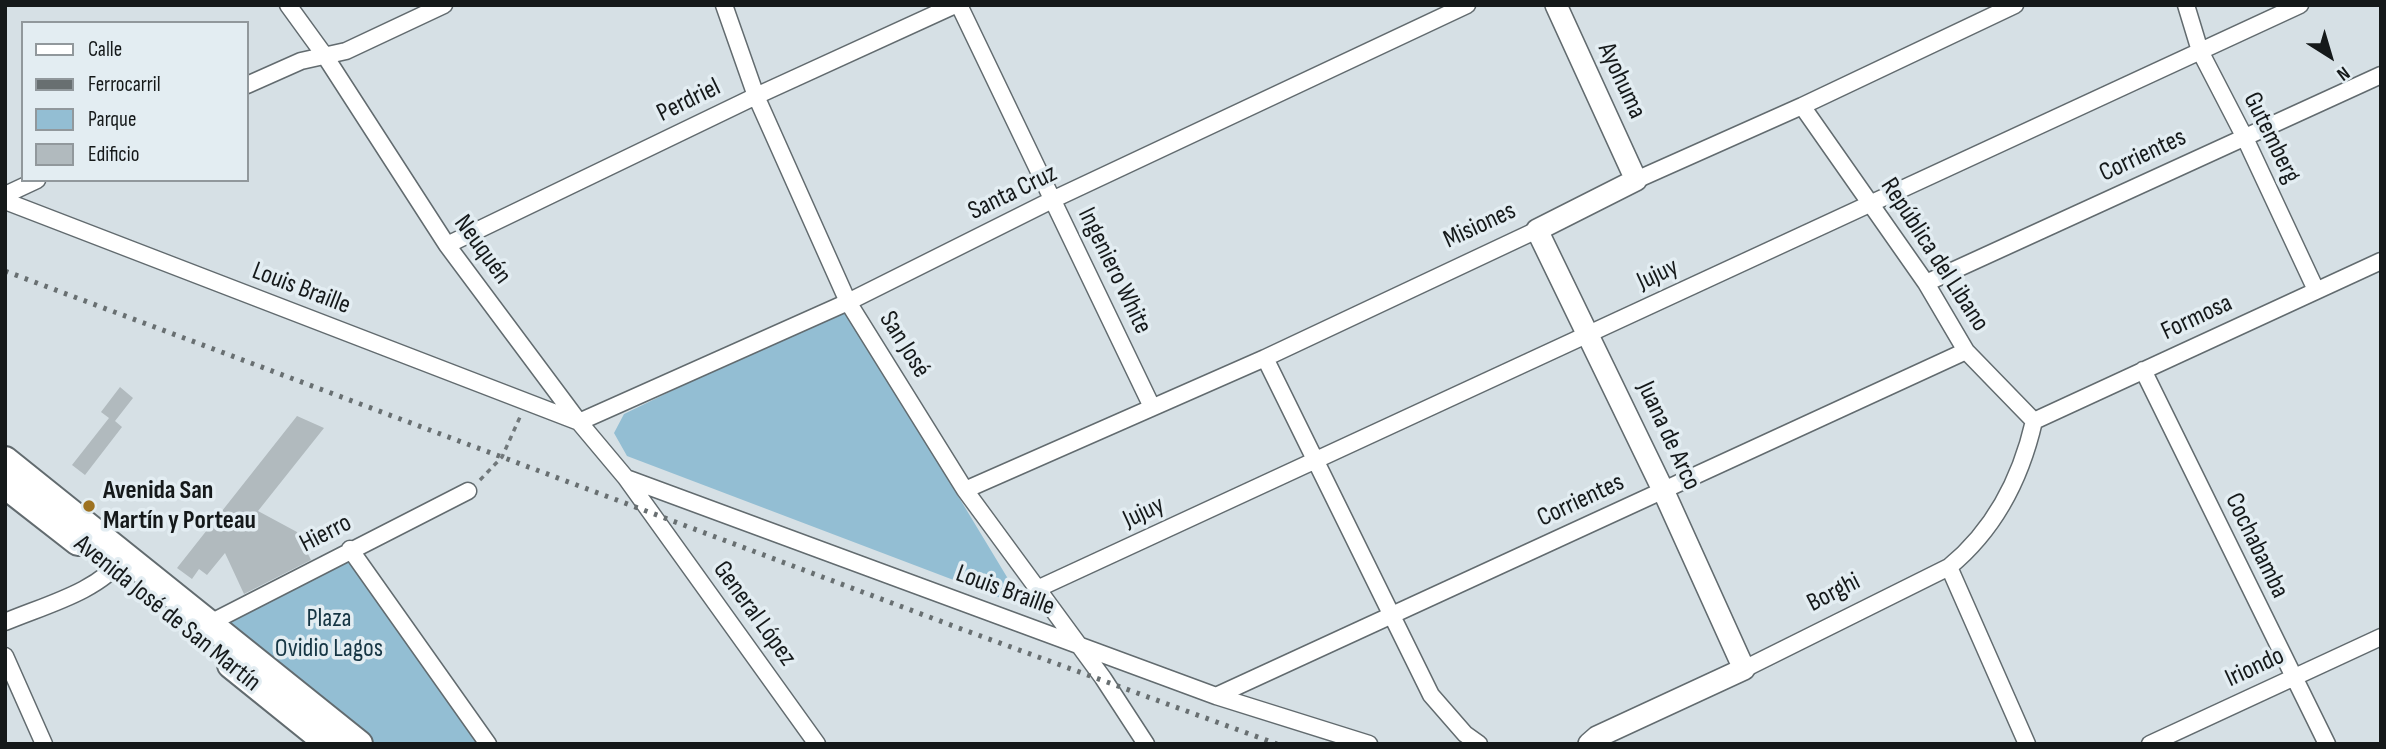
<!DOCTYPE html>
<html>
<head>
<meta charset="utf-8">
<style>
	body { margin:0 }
	#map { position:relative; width:2386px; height:749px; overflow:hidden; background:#d6e0e5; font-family:"Sofia Sans Condensed",sans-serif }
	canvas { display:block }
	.frame { position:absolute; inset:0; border:7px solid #15191a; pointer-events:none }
	.legend { position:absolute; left:21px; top:21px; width:228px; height:161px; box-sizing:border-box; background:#e3edf2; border:2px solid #91989c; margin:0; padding:9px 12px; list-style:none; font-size:21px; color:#15191a }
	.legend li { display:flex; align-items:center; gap:14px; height:35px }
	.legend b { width:35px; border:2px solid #91989c }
	.north { position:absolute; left:2295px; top:21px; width:70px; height:70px; -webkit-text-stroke:5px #e3edf2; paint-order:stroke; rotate:143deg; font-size:19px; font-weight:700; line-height:28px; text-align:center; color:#15191a }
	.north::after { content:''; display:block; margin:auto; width:24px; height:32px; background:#15191a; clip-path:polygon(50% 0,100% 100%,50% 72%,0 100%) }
</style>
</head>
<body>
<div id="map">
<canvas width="2386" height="749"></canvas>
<div class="frame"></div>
<ul class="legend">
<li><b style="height:9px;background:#fff"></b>Calle</li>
<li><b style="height:9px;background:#686f71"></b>Ferrocarril</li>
<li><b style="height:19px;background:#93bed3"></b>Parque</li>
<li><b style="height:19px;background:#b1babe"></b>Edificio</li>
</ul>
<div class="north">N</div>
</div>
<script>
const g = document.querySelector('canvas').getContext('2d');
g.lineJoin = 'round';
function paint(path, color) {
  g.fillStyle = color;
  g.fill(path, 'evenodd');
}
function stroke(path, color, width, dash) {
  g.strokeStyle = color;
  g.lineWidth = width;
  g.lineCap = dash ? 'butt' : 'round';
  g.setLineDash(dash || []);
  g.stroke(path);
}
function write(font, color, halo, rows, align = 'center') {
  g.font = font + ' "Sofia Sans Condensed",sans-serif';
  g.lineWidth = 7;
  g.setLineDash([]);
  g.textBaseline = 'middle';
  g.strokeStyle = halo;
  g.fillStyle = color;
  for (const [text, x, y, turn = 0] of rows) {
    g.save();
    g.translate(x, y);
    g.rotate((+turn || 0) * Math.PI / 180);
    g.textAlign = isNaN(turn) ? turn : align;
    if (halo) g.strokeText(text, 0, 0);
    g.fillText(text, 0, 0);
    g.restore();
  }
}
paint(new Path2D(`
	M844,307L1013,587L1001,598L627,456L614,433L624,414Z
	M350,549L488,744H359L208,624Z`), '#93bed3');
paint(new Path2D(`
	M120,387L133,398L115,421L122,427L85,475L72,465L109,418L101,412Z
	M297,416L324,428L258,511L297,532L311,560L244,594L225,553L207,575L199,569L192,579L177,568Z`), '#b1babe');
const minor = new Path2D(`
	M288,5L325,56L447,245L579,422L626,478L817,744
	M724,5L756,96L848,302L965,490L1103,678L1146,744
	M959,5L1152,407
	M2186,5L2200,51L2244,136L2316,290
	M247,85L301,61L346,51L444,5
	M1802,106L1926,283L1966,351L2034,421
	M1636,180L1802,106L2015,5
	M5,195L37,180
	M5,201L579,422
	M447,245L756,96L955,5
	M1926,283L2381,75
	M1265,358L1431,695L1465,734L1479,744
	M2143,370L2327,744
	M2034,421L2381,261
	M579,422L848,302L1052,200L1467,5
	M626,478L1216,696L1369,744
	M965,490L1265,358L1537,230
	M350,549L488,744
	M1949,567L2027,744
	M1037,589L2300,5
	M5,622C45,605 98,592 124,557
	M208,624L468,491
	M5,656L44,744
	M1744,669L1949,567C1994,530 2021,478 2034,421
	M1216,696L1966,351
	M2150,744L2381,637`);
const tertiary = new Path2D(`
	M1556,5L1636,180L1537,230L1663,490L1744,669L1597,737L1589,744`);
const primary = new Path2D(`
	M5,460L359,744
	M5,485L78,542
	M231,665L329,744`);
stroke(minor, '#626b6f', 19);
stroke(tertiary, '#626b6f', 24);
stroke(primary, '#626b6f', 30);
stroke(new Path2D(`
	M480,480L502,457L520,417`), '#71787b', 3.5, [5, 5]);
stroke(minor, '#fff', 16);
stroke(tertiary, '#fff', 21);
stroke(primary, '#fff', 26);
stroke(new Path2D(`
	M5,271L956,627L1277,744`), '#686f71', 5, [3.5, 7]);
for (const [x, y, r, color] of [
	[89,506,7,"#9d7221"]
]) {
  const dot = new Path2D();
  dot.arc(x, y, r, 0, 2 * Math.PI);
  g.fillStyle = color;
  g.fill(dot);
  stroke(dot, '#e3edf2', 2.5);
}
write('26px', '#15191a', '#e3edf2', [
	["Ayohuma",1621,81,65],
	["Perdriel",689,101,-26],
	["Gutemberg",2271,138,64],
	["Corrientes",2143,156,-25],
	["Santa Cruz",1013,193,-26],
	["Misiones",1480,226,-25],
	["Neuquén",482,250,54],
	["República del Libano",1934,255,57],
	["Ingeniero White",1114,271,64],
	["Jujuy",1658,275,-25],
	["Louis Braille",301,289,21],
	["Formosa",2197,318,-25],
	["San José",904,345,58],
	["Juana de Arco",1668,436,65],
	["Corrientes",1581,501,-25],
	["Jujuy",1144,513,-25],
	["Hierro",326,534,-27],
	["Cochabamba",2256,546,64],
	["Louis Braille",1005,591,20],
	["Borghi",1834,593,-27],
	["Avenida José de San Martín",167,614,39],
	["General López",754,614,54],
	["Iriondo",2255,668,-25]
]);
write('bold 26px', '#15191a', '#e3edf2', [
	["Avenida San",103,491],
	["Martín y Porteau",103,521]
], 'left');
write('26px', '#163644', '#e3edf2', [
	["Plaza",329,619],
	["Ovidio Lagos",329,649]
]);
</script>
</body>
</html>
